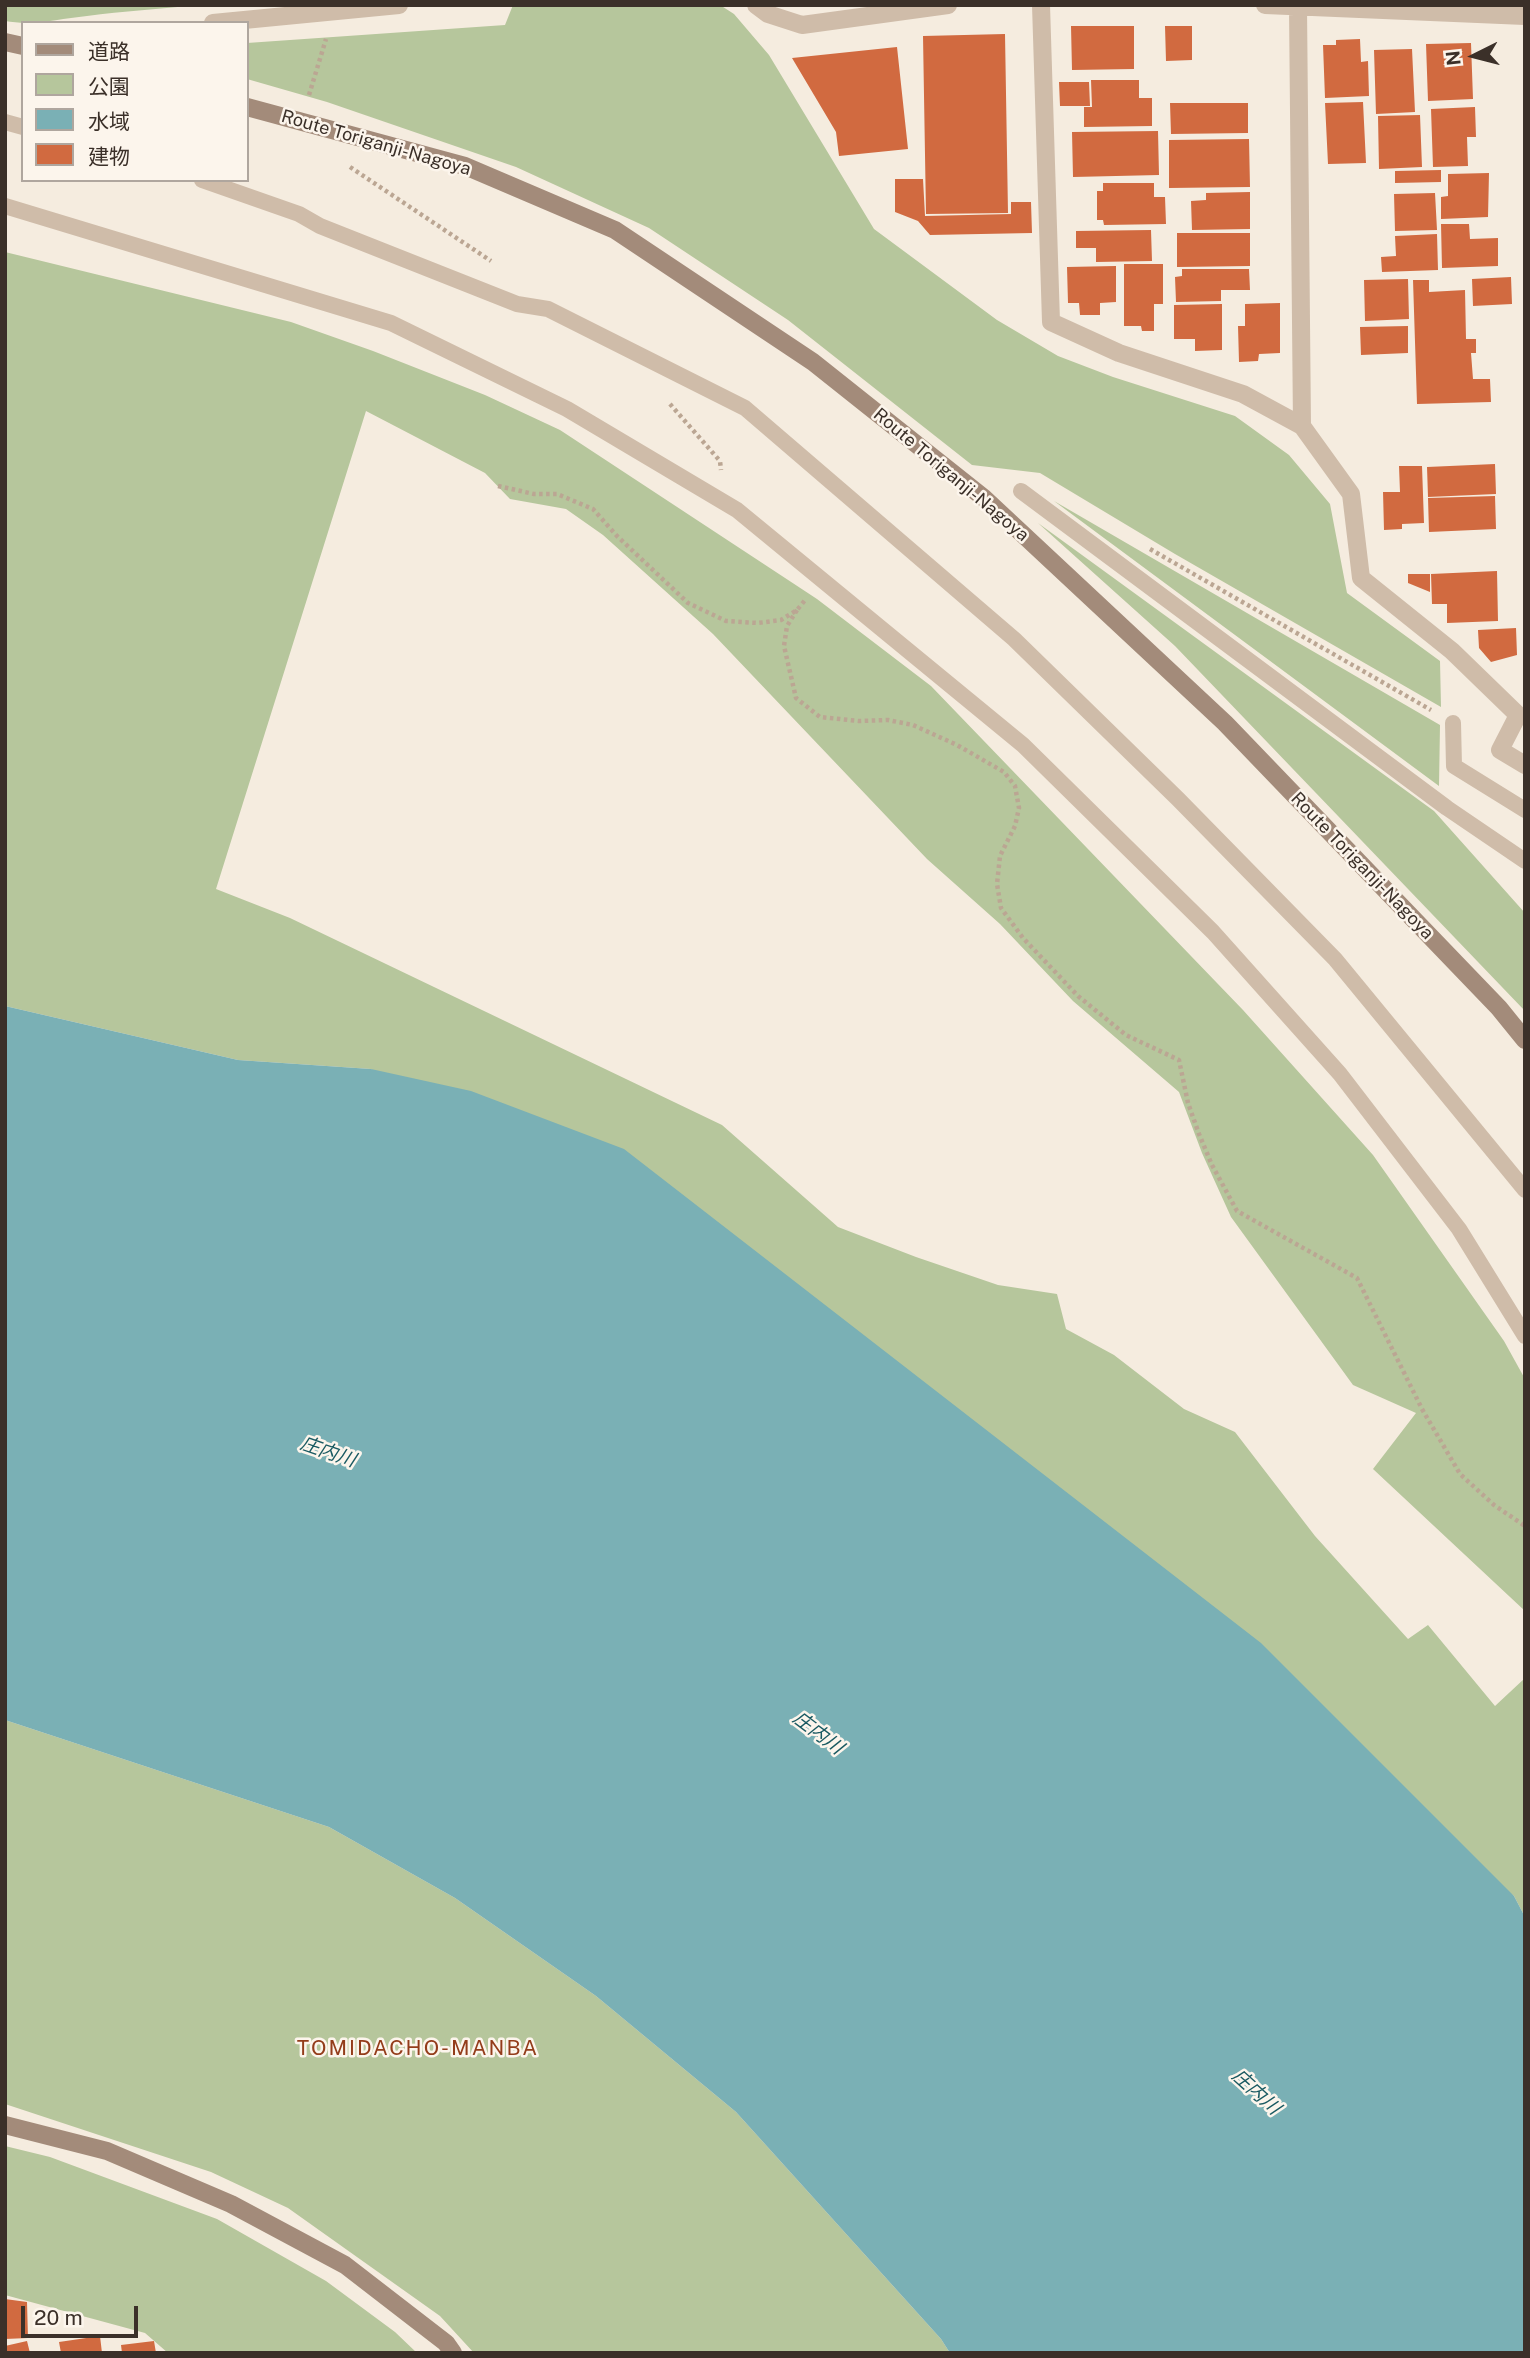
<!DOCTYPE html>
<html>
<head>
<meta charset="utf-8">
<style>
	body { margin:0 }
	#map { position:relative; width:1530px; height:2358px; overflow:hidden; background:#f5ecdf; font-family:"Public Sans","Noto Sans JP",sans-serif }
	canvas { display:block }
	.frame { position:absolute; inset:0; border:7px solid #3b3029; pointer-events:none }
	.legend { position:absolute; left:21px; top:21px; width:228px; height:161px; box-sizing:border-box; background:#fcf5ec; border:2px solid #afa69e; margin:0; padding:9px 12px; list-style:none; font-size:21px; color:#3b3029 }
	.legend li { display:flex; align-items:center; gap:14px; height:35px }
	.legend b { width:35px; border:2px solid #afa69e }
	.north { position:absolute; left:1439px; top:21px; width:70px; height:70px; -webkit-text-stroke:5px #fcf5ec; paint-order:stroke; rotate:264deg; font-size:19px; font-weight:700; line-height:28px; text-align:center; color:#3b3029 }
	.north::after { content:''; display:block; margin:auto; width:24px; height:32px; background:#3b3029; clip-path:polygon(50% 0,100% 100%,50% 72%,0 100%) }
	.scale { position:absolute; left:21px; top:2306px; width:117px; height:32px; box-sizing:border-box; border:4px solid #3b3029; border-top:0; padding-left:9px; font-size:21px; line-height:24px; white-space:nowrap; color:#3b3029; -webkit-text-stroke:5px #fcf5ec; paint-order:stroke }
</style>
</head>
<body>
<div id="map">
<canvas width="1530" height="2358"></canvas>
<div class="frame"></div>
<ul class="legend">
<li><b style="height:9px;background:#a38b7a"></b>道路</li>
<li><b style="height:19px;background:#b6c69c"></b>公園</li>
<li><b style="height:19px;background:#7ab0b5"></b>水域</li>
<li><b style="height:19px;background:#d16a40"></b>建物</li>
</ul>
<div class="north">N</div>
<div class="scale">20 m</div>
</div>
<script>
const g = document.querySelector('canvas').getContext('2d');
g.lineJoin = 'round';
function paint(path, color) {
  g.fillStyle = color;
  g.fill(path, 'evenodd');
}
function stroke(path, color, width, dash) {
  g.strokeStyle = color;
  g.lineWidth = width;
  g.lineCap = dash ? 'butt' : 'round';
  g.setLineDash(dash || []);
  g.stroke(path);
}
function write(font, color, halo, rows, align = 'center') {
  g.font = font + ' "Public Sans","Noto Sans JP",sans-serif';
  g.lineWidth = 5;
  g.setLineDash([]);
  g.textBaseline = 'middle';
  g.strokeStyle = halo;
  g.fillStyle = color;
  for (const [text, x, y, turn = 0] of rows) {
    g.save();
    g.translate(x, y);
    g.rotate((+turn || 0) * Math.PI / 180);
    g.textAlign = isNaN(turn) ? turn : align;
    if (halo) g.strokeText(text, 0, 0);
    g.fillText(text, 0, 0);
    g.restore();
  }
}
paint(new Path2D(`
	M5,5H197C160,9 123,11 87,16C58,19 33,26 5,21Z
	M513,5H720L734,14L769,55L874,229L997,320L1058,356L1113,377L1235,416L1289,455L1330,504L1347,593L1440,661L1441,707L1175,554L1040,473L972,465L788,320L649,228L516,167L327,102L247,79V43L505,25Z
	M5,252L291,322L373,351L485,395L560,430L817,599L931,686L1243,1010L1373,1155L1504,1341L1525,1379V1611L1373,1469L1416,1413L1353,1385L1231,1217L1202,1153L1179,1092L1073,1001L1000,924L927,859L713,634L603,535L566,509L510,499L485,473L366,411L216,889L290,918L722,1125L838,1227L916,1257L998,1285L1057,1294L1066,1329L1114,1355L1184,1409L1235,1432L1315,1536L1408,1639L1428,1625L1495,1706L1525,1678V1917L1514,1896L371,1069L238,1060L5,1006Z
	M1054,501L1440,725L1439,786Z
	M1038,523L1434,811L1525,913V1011L1175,646Z
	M5,1720L329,1827L455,1898L596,1996L736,2112L941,2339L950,2353H474L440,2316L288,2208L211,2172L5,2104Z
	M5,2146L50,2157L217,2219L326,2281L395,2332L417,2353H168L145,2333L5,2295Z`), '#b6c69c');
paint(new Path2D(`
	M5,1006L238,1060L371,1069L471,1091L624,1149L1261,1643L1514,1896L1525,1917V2353H950L941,2339L736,2112L596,1996L455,1898L329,1827L5,1720Z`), '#7ab0b5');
paint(new Path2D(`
	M1071,26H1134V69L1072,70Z
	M1165,26H1192V60L1166,61Z
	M1005,34L1008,213L926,214L923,36Z
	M1360,39L1361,62L1368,61L1369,96L1325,98L1323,45H1336V40Z
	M1471,43L1473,99L1428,101L1426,44Z
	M897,47L908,149L839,156L836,132L792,58Z
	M1412,49L1415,112L1376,114L1374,50Z
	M1091,80H1139V98H1152V126L1084,127V107H1092Z
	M1059,82H1089L1090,106H1060Z
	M1363,102L1366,163L1328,164L1325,103Z
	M1170,103H1248V133L1171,134Z
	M1475,107L1476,137H1467L1468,166L1433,167L1431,109Z
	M1420,115L1422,167L1379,169L1378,116Z
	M1158,131L1159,175L1073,177L1072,132Z
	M1249,139L1250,187L1169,188V140Z
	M1441,170V182L1395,183V171Z
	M1489,173L1488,217L1441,219V197L1448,196V174Z
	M895,179H923L925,216L1011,214V202H1031L1032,233L930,235L918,221L895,212Z
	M1103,183H1154V197H1165L1166,224L1104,225L1103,220H1097V191H1103Z
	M1250,192V229L1192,230L1191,201L1206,200V193Z
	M1435,193L1437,230L1395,231L1394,194Z
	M1441,224H1469L1470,239L1498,238V266L1442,268Z
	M1151,230L1152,261L1096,262V248H1076V231Z
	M1177,233H1250V266L1177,267Z
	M1437,234L1438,270L1382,272L1381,257L1396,256L1395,236Z
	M1124,264H1163V304H1154V331H1142L1141,326H1124Z
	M1116,266V302L1100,303V315H1080L1079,303H1068L1067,267Z
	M1182,269H1249L1250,290H1221V301L1176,302L1175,277L1182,276Z
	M1511,277L1512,304L1473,306L1472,279Z
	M1408,279L1409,319L1365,321L1364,280Z
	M1413,280H1429V292L1465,290L1466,339H1476V353H1471L1473,379H1490L1491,402L1417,404Z
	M1280,303V353L1259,354L1258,361L1239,362L1238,326H1245V304Z
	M1222,304V350L1195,351V339H1174V305Z
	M1408,326V353L1361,355L1360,327Z
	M1495,464L1496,494L1428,497L1427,467Z
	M1399,466H1422L1424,523L1402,524V529L1384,530L1383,492H1400Z
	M1495,496L1496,529L1429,532L1428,498Z
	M1497,571L1498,621L1447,623V604H1432L1431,574Z
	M1408,574H1430V592L1408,583Z
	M1516,628L1517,655L1491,662L1479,648L1478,630Z
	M5,2299L27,2302L28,2338L5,2339Z
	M100,2336L102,2353H61L59,2342Z
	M27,2341L30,2353H5V2346Z
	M154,2341L156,2353H122L121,2345Z`), '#d16a40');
stroke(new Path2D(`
	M309,95L326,39
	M350,167L491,261
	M670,404L720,461L721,470
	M498,486L534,494H557L593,509L617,536L688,603L726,621L758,623L781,620L797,610L806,599
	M1150,549L1431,710
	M797,610L787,626L784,646L796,698L820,717L859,721L888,720L913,725L957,745L1004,772L1015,786L1019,808L1015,826L1000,856L997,884L1001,908L1023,938L1078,996L1126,1035L1179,1060L1188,1103L1199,1134L1212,1165L1237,1211L1357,1278L1422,1409L1460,1474L1494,1505L1525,1526`), '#bba693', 4.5, [3.5, 3.5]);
stroke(new Path2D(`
	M5,122L23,127
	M202,180L299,214L320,226L517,304L548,309L745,408L1014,639L1178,799L1335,959L1525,1190
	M5,206L391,323L567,409L737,510L1023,745L1213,932L1340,1074L1459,1229L1525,1336
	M1021,491L1447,808L1525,861
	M1453,723L1454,766L1525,810`), '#cfbca9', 16);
stroke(new Path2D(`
	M756,5L768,14L802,25L948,5
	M1041,5L1051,322L1119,353L1243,394L1302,426L1351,494L1361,578L1452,651L1518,715L1500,750L1525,765
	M1265,5L1525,16
	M1298,7L1302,426
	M213,23L399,5`), '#cfbca9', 18);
stroke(new Path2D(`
	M5,42L23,46
	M247,107L465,166L615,230L813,362L984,498L1225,723L1499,1008L1525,1040
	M5,2125L107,2151L231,2204L345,2265L446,2343L453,2353`), '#a38b7a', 18);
write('18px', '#3b3029', '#fcf5ec', [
	["Route Toriganji-Nagoya",376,143,16],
	["Route Toriganji-Nagoya",951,475,40],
	["Route Toriganji-Nagoya",1362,866,46]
]);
write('italic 19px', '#1a5a62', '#fcf5ec', [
	["庄内川",328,1452,19],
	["庄内川",818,1733,37],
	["庄内川",1256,2092,42]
]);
g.letterSpacing = '2px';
write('21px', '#933c1a', '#fcf5ec', [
	["TOMIDACHO-MANBA",418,2049]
]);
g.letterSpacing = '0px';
</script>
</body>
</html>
